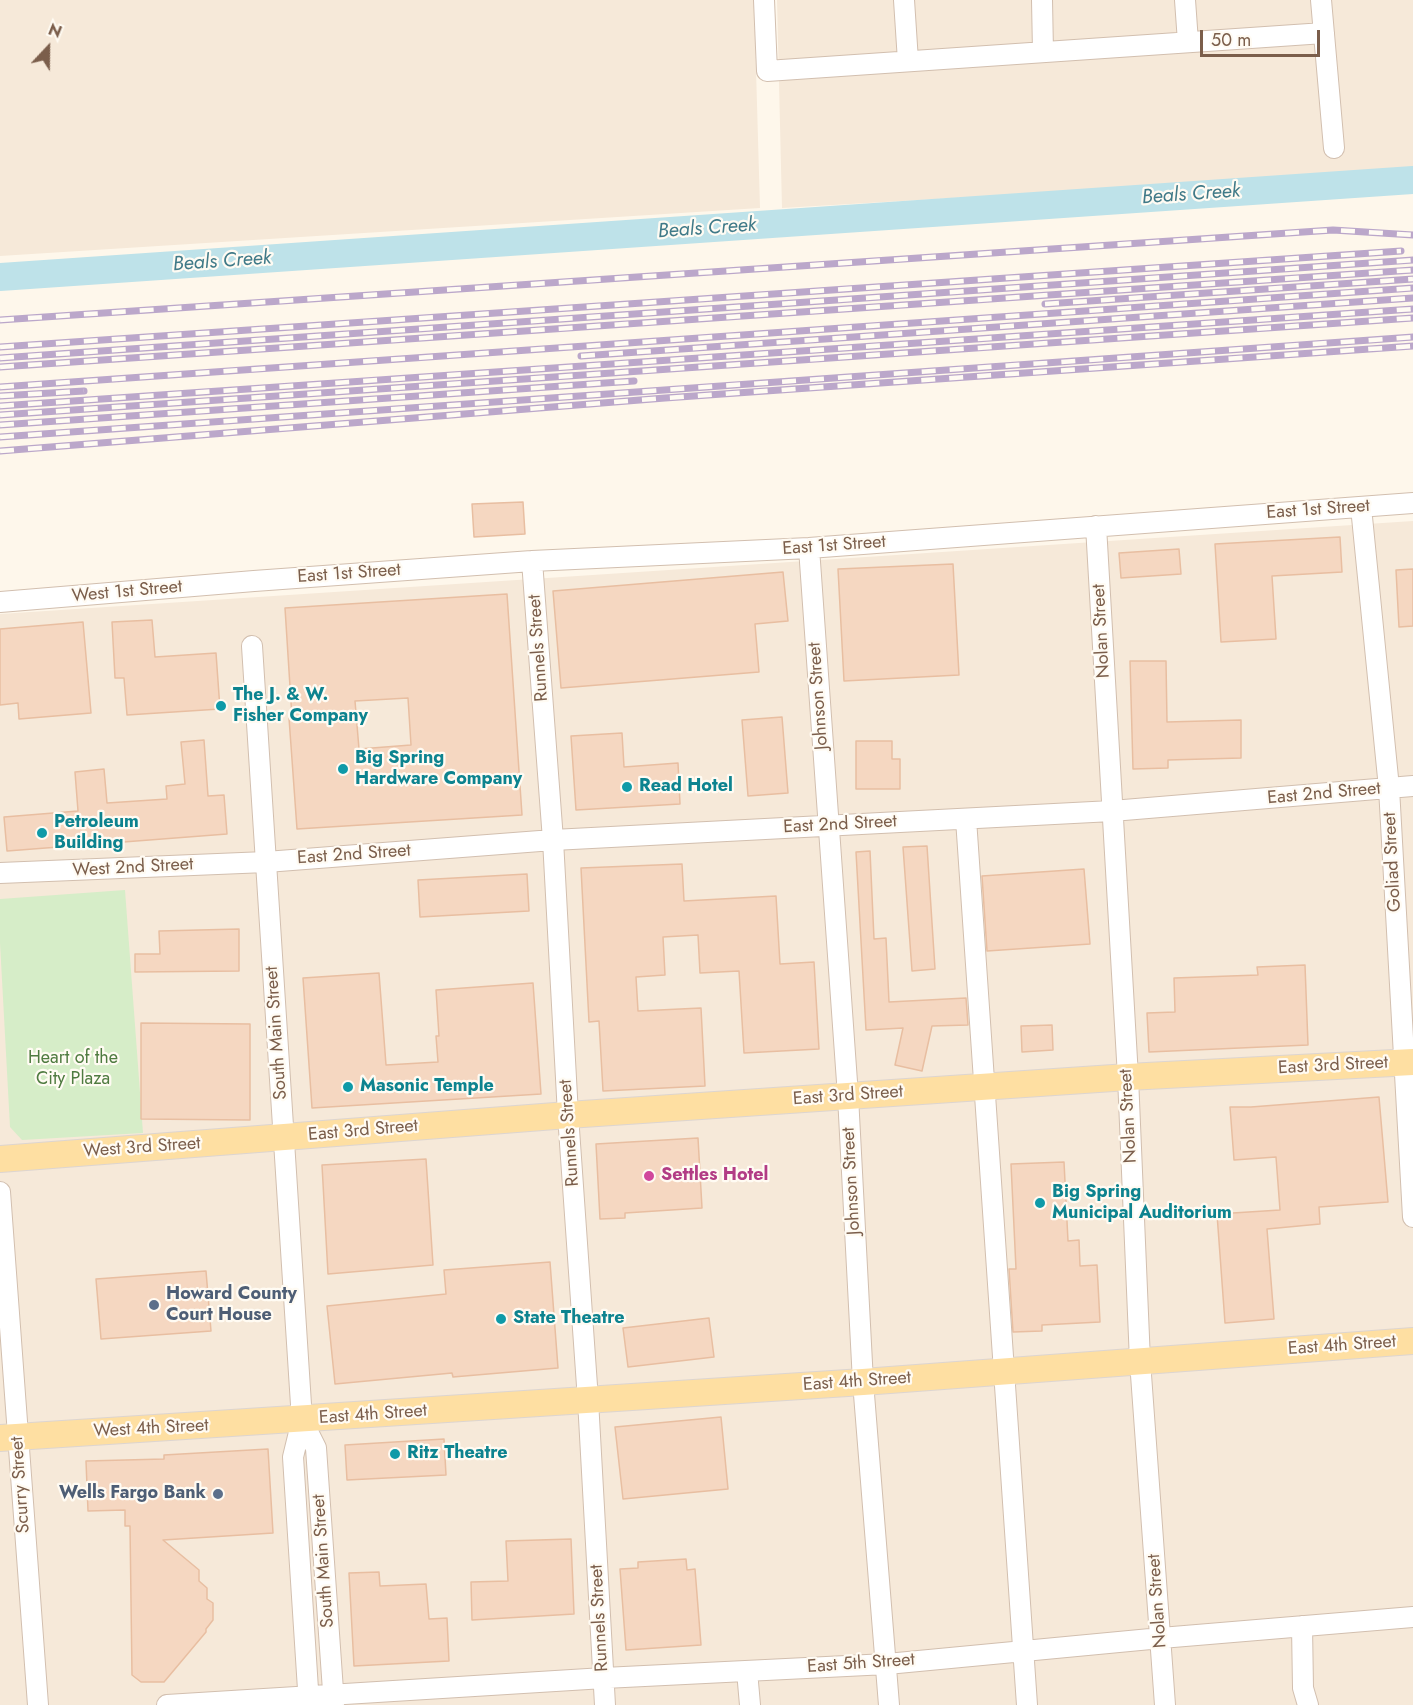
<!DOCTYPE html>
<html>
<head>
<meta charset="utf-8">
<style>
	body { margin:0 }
	#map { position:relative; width:1413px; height:1705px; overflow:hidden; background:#fef7eb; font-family:Jost,sans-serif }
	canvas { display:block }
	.north { position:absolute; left:18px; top:18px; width:60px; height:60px; -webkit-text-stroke:4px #fffbf3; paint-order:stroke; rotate:22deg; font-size:16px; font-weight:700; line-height:24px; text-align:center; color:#7b5e4b }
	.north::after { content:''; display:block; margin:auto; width:21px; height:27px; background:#7b5e4b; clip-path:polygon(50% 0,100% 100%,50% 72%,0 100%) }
	.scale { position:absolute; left:1200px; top:30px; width:120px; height:27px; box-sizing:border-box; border:3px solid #7b5e4b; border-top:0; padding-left:8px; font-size:18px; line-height:21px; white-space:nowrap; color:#7b5e4b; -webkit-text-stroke:4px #fffbf3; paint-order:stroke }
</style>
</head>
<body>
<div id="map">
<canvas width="1413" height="1705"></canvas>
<div class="north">N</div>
<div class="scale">50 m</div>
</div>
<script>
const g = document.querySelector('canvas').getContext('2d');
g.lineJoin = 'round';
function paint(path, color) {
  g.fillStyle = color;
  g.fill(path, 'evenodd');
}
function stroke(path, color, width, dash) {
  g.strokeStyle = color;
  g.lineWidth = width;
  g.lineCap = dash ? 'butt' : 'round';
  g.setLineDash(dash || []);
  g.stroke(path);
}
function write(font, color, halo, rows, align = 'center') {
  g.font = font + ' Jost,sans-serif';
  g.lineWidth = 4.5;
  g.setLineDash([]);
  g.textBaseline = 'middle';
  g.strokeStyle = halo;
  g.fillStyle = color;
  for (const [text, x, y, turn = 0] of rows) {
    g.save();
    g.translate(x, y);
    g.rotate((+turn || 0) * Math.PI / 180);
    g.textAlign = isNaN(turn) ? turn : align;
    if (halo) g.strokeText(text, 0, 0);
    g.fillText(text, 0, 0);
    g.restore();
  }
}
paint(new Path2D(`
	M0,0H754L760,208L0,256Z
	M777,0H1413V171L782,208Z
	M1413,521V1705H0V614Z`), '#f6e9d9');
paint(new Path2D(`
	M125,890L143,1133L22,1140L10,1127L0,943V899Z`), '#d6edc8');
stroke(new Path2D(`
	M0,277L1413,180`), '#bee2e9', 28);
const building = new Path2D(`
	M523,502L525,534L474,537L472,504Z
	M1340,537L1342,572L1272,576L1276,639L1221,642L1215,544Z
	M1179,549L1181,574L1121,578L1119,553Z
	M953,564L959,675L844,681L838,569Z
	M1413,569V626L1399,627L1396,570Z
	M783,572L788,621L755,624L759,672L561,688L553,591Z
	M507,594L522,815L297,829L289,718H292L285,608ZM408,698L411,745L359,749L355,701Z
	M152,620L155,657L216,653L220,709L127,715L124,678H115L112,622Z
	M83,622L91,713L19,719L18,703L0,705V629Z
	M1130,661H1166L1167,722L1241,720V758L1168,760V768L1133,769Z
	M782,717L788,793L748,796L742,720Z
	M622,733L624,767L678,763L680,804L576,810L571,736Z
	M204,740L208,796L224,795L227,834L7,851L4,817L78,811L75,772L104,769L107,803L167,799L166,786L185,784L181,742Z
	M856,741H892V759H900V789H856Z
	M927,846L935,969L912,971L903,847Z
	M870,851L874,939L886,938L889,1002L966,998L968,1025L932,1026L922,1071L895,1065L903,1028L866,1030L856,852Z
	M682,864L684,901L776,896L780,964L814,962L819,1049L744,1053L739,971L700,973L698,935L663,937L665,975L636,977L638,1011L701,1008L705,1086L603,1091L599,1021L589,1022L581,868Z
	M1084,869L1090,944L987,951L982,876Z
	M527,874L529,911L420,917L418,880Z
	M239,929V971L135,972V954H160L159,931Z
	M1305,965L1308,1045L1149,1052L1147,1013L1175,1012L1174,978L1258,975L1257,967Z
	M379,973L386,1065L438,1062L436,1036H439L436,990L533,983L541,1094L312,1108L303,978Z
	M141,1023L250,1024V1120L141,1119Z
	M1052,1025L1053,1050L1022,1052L1021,1026Z
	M1379,1097L1388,1202L1319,1207L1320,1224L1267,1229L1274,1319L1225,1323L1217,1214L1280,1210L1276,1157L1234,1160L1230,1107H1251Z
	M698,1138L702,1208L625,1213V1218L600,1219L596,1144Z
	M426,1159L433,1265L328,1274L322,1165Z
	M1064,1162L1068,1241L1079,1240L1080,1266L1097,1265L1100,1322L1042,1325V1331L1013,1332L1009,1269H1016L1011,1164Z
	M550,1262L558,1368L453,1377L452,1373L335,1384L327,1306L446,1294L444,1270Z
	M206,1271L211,1331L101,1339L96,1279Z
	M709,1318L714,1357L628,1367L623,1328Z
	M721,1417L728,1489L623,1499L615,1427Z
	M444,1439L446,1475L347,1480L345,1445Z
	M268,1449L273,1533L163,1540L199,1570V1581L207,1588V1599L213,1603V1620L206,1629V1632L164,1682H141L132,1675L130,1526H125V1510L88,1511L86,1461L164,1459V1455Z
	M571,1539L574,1614L472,1620L471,1582L508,1581L506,1541Z
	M686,1559L687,1570L695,1569L701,1645L626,1650L620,1569L638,1568V1562Z
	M379,1572L380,1586L426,1584L429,1619L447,1618L449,1661L354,1666L349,1573Z`);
paint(building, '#f5d7c1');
stroke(building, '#e8bea1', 1.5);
const minor = new Path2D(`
	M764,0L767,71L1324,33
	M904,0L908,61
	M1042,0L1043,52
	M1185,0L1188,42
	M1321,0L1334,148
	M1361,507L1389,788L1413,1217
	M1096,526L1128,1077L1140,1361L1165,1705
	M809,548L848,1096L863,1382L889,1705
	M532,561L553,840L568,1115L588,1400L605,1705
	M0,602L254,581L532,561L809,548L1413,503
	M252,646L302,1420L293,1457L309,1705
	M966,819L1027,1705
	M0,873L266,862L553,840L1112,811L1413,786
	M0,1192L38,1705
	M302,1420L316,1448L334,1705
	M1302,1626L1303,1688L1308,1705
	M747,1671L750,1705
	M167,1705L604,1678L887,1664L1161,1638L1413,1617`);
const major = new Path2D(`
	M0,1159L568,1115L1128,1077L1413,1062
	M0,1438L863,1382L1413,1341`);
stroke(minor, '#d2bfaf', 22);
stroke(major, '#ddd5d0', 28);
stroke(minor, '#fff', 20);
stroke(major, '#fedfa2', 26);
const rail = new Path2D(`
	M1045,304L1413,279
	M0,320L1333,230L1413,235
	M0,347L1401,251
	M581,356L1413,298
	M0,358L1413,260
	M0,367L1413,270
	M0,387L1413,288
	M0,396L84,391
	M0,406L1413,309
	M0,415L1413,318
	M0,425L634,381
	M0,437L1413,337
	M0,451L665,398L1413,346`);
stroke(rail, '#bba7ca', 7);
stroke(rail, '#fffbf3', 4.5, [14]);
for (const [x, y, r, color] of [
	[221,706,6,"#0f9aa8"],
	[343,769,6,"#0f9aa8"],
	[627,787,6,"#0f9aa8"],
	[42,833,6,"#0f9aa8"],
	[348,1087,6,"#0f9aa8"],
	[649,1176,6,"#d1479c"],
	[1040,1203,6,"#0f9aa8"],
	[154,1305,6,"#5c6f8a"],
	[501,1319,6,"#0f9aa8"],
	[395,1454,6,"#0f9aa8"],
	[218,1494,6,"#5c6f8a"]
]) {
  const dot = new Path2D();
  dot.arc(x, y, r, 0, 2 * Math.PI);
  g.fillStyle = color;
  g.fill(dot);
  stroke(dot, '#fffbf3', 2);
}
write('18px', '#7b5e4b', '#fffbf3', [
	["East 1st Street",1318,510,-4],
	["East 1st Street",834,546,-4],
	["East 1st Street",349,574,-4],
	["West 1st Street",127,592,-5],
	["Nolan Street",1102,631,-93],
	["Runnels Street",539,648,-94],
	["Johnson Street",819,696,-94],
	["East 2nd Street",1324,794,-5],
	["East 2nd Street",840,825,-3],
	["East 2nd Street",354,855,-4],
	["Goliad Street",1393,862,-93],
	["West 2nd Street",133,868,-3],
	["South Main Street",277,1033,-94],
	["East 3rd Street",1333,1066,-3],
	["East 3rd Street",848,1096,-4],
	["Nolan Street",1129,1116,-93],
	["East 3rd Street",363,1131,-5],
	["Runnels Street",570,1133,-94],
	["West 3rd Street",142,1148,-4],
	["Johnson Street",852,1181,-93],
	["East 4th Street",1342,1346,-4],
	["East 4th Street",857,1382,-4],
	["East 4th Street",373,1415,-4],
	["West 4th Street",151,1429,-3],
	["Scurry Street",21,1485,-94],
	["South Main Street",324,1561,-94],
	["Nolan Street",1158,1601,-94],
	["Runnels Street",600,1618,-93],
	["East 5th Street",861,1664,-4]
]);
write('bold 18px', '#0d838f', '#fffbf3', [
	["The J. & W.",233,696],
	["Fisher Company",233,717],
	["Big Spring",355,759],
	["Hardware Company",355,780],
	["Read Hotel",639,787],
	["Petroleum",54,823],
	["Building",54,844],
	["Masonic Temple",360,1087],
	["Big Spring",1052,1193],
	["Municipal Auditorium",1052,1214],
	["State Theatre",513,1319],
	["Ritz Theatre",407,1454]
], 'left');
write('18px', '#4f7b40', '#fffbf3', [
	["Heart of the",73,1059],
	["City Plaza",73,1080]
]);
write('bold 18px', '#b23c85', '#fffbf3', [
	["Settles Hotel",661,1176]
], 'left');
write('bold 18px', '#4e5e75', '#fffbf3', [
	["Howard County",166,1295],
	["Court House",166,1316],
	["Wells Fargo Bank",206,1494,"right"]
], 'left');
write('italic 20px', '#407a88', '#fffbf3', [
	["Beals Creek",1191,195,-4],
	["Beals Creek",707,229,-4],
	["Beals Creek",222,262,-4]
]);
</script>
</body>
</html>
